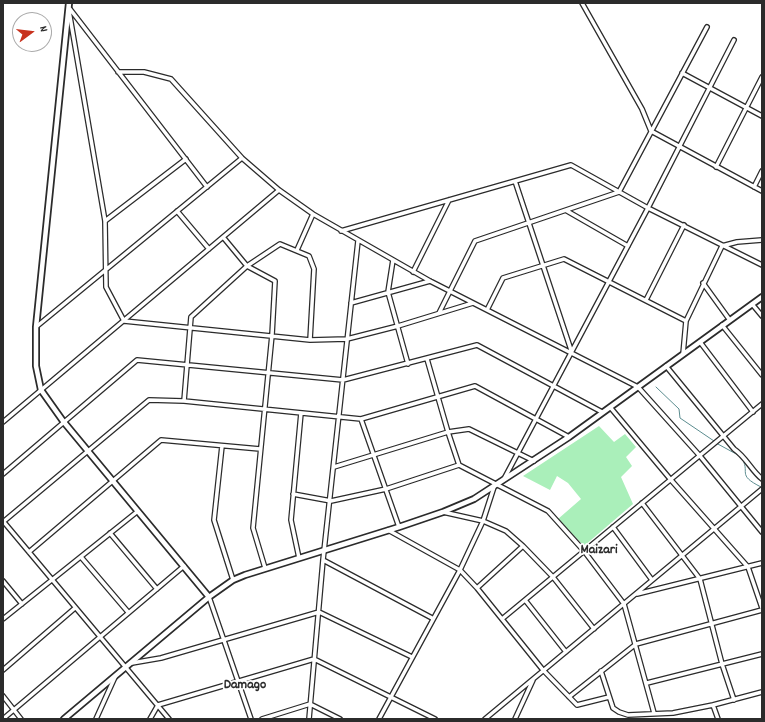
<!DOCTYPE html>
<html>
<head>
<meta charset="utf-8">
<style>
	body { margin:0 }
	#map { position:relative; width:765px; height:722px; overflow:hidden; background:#fff; font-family:Dekko,sans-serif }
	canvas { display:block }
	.frame { position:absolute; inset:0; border:4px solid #2b2b2b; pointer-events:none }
	.north { position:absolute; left:12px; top:12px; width:40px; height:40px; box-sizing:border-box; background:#fff; border:1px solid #aaa; border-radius:50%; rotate:75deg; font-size:11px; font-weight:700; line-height:16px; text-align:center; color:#2b2b2b }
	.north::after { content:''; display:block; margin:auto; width:14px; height:18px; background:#c8321e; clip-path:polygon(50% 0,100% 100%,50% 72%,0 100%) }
</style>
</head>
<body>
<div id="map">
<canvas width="765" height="722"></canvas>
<div class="frame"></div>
<div class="north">N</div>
</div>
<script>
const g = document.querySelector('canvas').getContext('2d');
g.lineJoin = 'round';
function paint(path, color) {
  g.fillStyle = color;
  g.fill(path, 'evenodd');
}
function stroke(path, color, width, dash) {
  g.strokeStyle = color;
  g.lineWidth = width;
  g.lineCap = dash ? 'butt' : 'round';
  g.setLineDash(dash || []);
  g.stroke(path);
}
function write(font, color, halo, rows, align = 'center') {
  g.font = font + ' Dekko,sans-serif';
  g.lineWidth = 3.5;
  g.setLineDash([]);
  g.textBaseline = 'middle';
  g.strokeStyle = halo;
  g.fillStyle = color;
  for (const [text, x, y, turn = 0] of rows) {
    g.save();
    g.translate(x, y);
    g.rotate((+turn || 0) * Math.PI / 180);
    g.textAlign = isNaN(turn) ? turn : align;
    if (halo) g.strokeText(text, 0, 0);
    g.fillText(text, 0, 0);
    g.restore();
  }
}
paint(new Path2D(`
	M599,426L614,442L625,434L636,447L626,457L632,466L621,477L633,504L584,546L558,519L581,499L568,483L557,476L550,490L523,476Z`), '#aaefba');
stroke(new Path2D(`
	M656,387L679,409L680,418L714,441
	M716,443L738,455
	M741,457C752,473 735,474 761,487`), '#5b8c8f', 1);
const minor = new Path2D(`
	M582,3L642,109L651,131L762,191
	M70,9L207,187
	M69,11L105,221L106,287L124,321L310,340L347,339L398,326L473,303
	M118,72H144L171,79L242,158L279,190L313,214L430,281L638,387L700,456L762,532
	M682,73L762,116
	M716,167L762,77
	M515,181L572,353
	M754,187L762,171
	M177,211L209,249
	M567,211L628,246
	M105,221L186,159
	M341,231L571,165L648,208L762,265
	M223,237L247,266L275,281L272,335L253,528L265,568
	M297,250L313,214
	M393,260L388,292L408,364
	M413,272L449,200
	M703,283L729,319
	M646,300L684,225
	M351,303L430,281
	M752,304L762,316
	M487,310L503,278L564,259L686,321
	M439,313L475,241L619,192L707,27
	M722,325L762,375
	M36,327L242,158
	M700,342L753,412
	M683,354L686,321L722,246L737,242L762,240
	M427,359L448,432L459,465
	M666,366L734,449C746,457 751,470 762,479
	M184,401L191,317L247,266L280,244L309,256L314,269L310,340
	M610,407L671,480L748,567L762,608
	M361,419L399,527
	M3,422L279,190
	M222,446L214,520L233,580
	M334,467L448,432L469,429L534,461
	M3,474L137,360L343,380L477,345L602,412
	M504,479L648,208L734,40
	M293,494L331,501L386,489L459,465L548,511L584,551L624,604L654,713
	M642,503L700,579L722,664L734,700
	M443,512L483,521L506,531L523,546L553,577L594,629
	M3,521L169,719
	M3,522L149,400L184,401L361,419L475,386L569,437
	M613,527L652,580
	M388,530L460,570L477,588L543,670L577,705L609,697
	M110,533L157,589
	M29,552L161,440L260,449
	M81,557L128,612
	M299,558L291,520L301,413
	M323,560L432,618
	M3,581L22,604
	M477,588L523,546
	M637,594L762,563
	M209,597L251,719
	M525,600L566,652
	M3,619L138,511
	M502,619L762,404
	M132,663L161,658L319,612L412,657
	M3,670L75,608
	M601,671L613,708L619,712L628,715L673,713L713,705L762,692
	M647,683L762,654
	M3,696L21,719
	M569,697L636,644L762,610
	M713,705L718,719
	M3,719L184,566
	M96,719L115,677
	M150,719L158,705L314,659L435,719
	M262,719L310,704L340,719
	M309,719L323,560L358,241
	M379,719L460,570L483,521L494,487
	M485,719L762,489
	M515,719L533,680`);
const secondary = new Path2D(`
	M69,3L36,327V366L41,390L63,421L209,597
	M64,719L209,597L233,580L245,575L399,527L443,512L474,499L569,437L762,297`);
stroke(minor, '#2b2b2b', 6);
stroke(secondary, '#2b2b2b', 8);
stroke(minor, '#fff', 3.5);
stroke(secondary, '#fff', 4.5);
write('bold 14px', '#2b2b2b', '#fff', [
	["Maizari",599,551],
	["Damago",245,686]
]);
</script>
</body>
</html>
